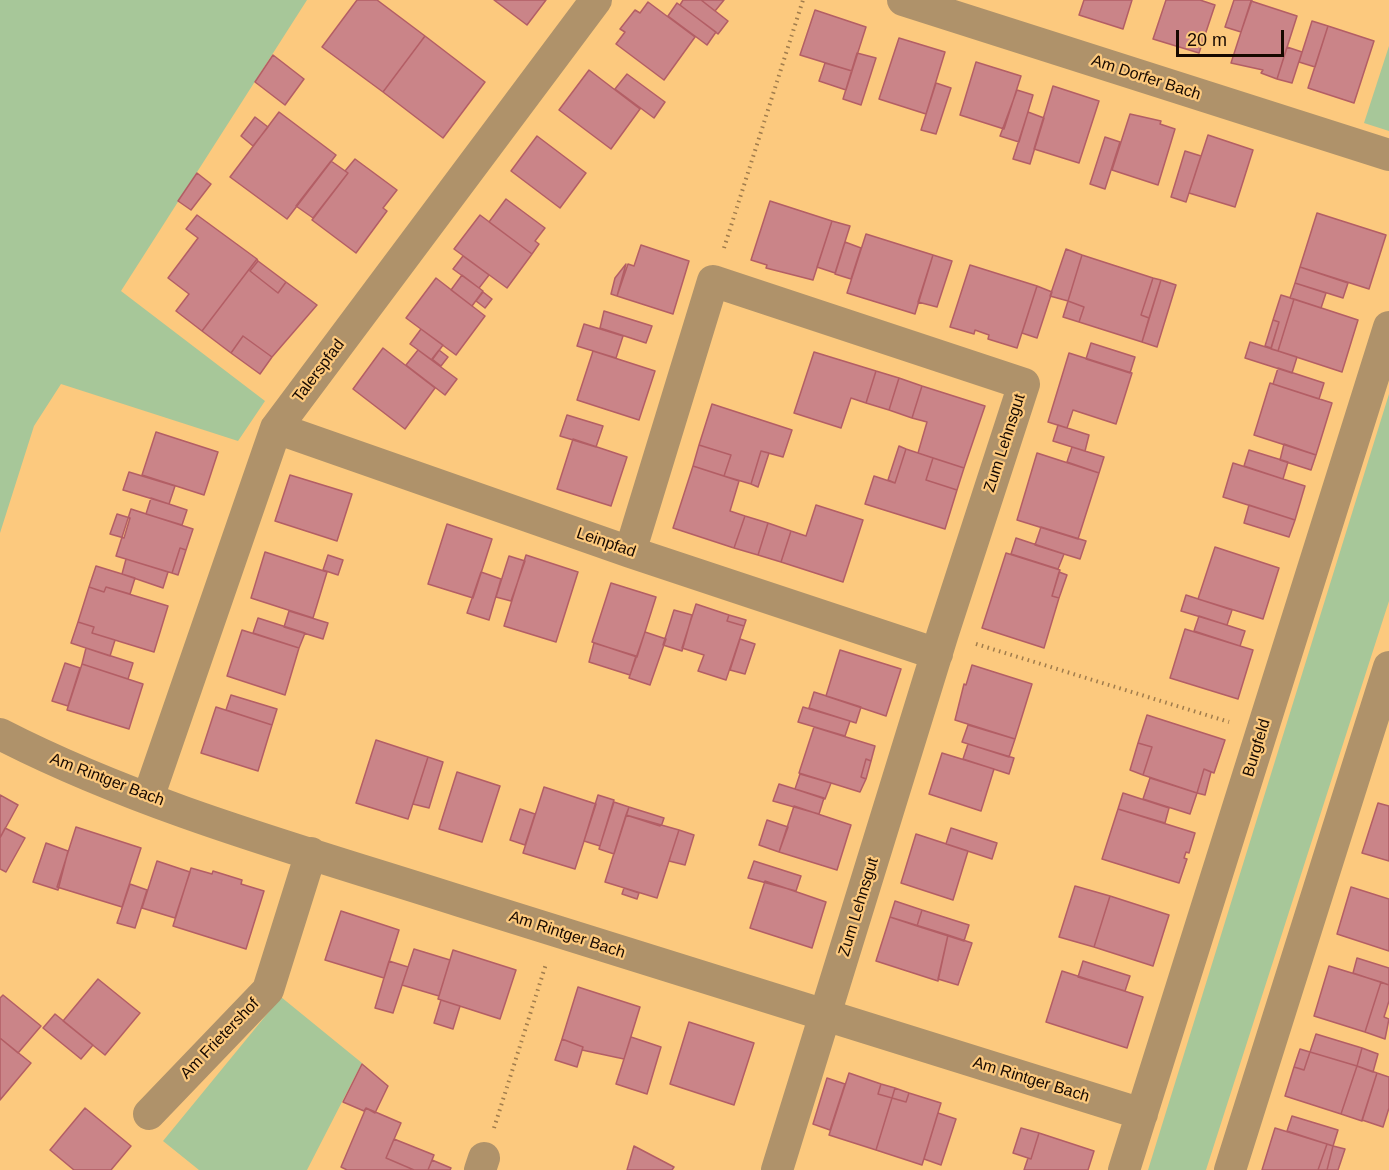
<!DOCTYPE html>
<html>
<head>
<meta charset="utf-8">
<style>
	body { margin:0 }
	#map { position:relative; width:1389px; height:1170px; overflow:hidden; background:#fcc97e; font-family:Arial,sans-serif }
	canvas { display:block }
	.scale { position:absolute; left:1176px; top:30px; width:108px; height:27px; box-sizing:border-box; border:3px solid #170900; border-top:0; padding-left:8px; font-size:18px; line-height:21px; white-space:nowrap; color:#170900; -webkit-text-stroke:4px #fcc97e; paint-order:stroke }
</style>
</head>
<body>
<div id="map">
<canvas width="1389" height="1170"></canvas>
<div class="scale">20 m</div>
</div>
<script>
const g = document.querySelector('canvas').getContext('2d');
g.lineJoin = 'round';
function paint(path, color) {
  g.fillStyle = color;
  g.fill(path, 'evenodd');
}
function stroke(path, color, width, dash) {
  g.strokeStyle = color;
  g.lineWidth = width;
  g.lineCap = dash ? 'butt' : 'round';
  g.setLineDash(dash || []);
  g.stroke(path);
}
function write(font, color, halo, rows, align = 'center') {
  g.font = font + ' Arial,sans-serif';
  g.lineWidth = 4.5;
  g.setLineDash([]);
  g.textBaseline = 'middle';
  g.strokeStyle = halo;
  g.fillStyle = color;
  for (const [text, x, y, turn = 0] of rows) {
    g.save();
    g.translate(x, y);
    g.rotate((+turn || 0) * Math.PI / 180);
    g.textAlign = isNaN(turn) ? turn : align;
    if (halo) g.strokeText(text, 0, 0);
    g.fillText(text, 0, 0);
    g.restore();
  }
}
paint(new Path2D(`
	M0,0H307L121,291L265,401L238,441L61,384L34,426L0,533Z
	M1389,46V131L1364,123Z
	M1389,394V601L1206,1170H1148Z
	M281,997L362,1063L307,1170H199L163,1141Z`), '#a7c799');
const building = new Path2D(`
	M357,0H377L425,36L383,92L322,47Z
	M494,0H546L527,25Z
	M683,0H701L728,21L718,34L680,5Z
	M701,0H724L715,11Z
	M1084,0H1132L1123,29L1079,15Z
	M1166,0H1200L1215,5L1199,53L1153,39Z
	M1234,0H1252L1241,32L1225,27Z
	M1251,1L1297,16L1277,79L1261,73L1263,70L1231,63Z
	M648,2L695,37L664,80L616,44L625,32L620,29L635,10L640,13Z
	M677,3L716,32L707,45L668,16Z
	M815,10L866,27L852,71L800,55Z
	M1312,21L1328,26L1315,67L1299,62Z
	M1328,26L1374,41L1354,103L1308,88Z
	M425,36L485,82L443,138L383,92Z
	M899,38L945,52L926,114L879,99Z
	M1287,47L1302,52L1292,83L1277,79Z
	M857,53L876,58L861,105L843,99Z
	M273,55L304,79L285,105L255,82Z
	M976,62L1021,76L1004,129L960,115Z
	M825,63L852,71L846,90L819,81Z
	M589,70L640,109L611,149L559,110Z
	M627,74L665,102L654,118L615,89Z
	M936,83L951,88L936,134L921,130Z
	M1053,86L1099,101L1079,163L1034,149Z
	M1017,90L1033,95L1019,142L1000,136Z
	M279,112L336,155L287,219L230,177Z
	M1028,112L1044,118L1030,164L1013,159Z
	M1130,114L1161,121L1160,124L1175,129L1158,185L1112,170Z
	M255,117L268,127L253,146L241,136Z
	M1208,135L1253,150L1235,207L1189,193Z
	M537,136L586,173L560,208L511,171Z
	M1105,137L1120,142L1105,189L1090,184Z
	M1185,151L1201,156L1186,202L1171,197Z
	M355,159L397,190L383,208L387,211L356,253L312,220L348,173L345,171Z
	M331,161L348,173L313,218L296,206Z
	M197,173L211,184L191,210L178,201Z
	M506,199L545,228L535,241L539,244L532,254L489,222Z
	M770,201L832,221L813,280L766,268L767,265L751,260Z
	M1317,213L1386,235L1369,289L1300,267Z
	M197,215L257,259L202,331L176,311L189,294L168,278L198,238L186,229Z
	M480,215L532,254L507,288L454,249Z
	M832,221L850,226L835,273L817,267Z
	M866,234L933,255L915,314L847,293Z
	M845,242L861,248L851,279L835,274Z
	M641,245L689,261L673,314L617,296L628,264L634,266Z
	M1066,249L1082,255L1068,301L1050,296Z
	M933,255L952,261L937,307L918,302Z
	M1082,255L1153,278L1141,315L1149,318L1142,342L1079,322L1084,307L1068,301Z
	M463,256L489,275L479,288L453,269Z
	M257,259L258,261L250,271L278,293L286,282L317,305L272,357L243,336L231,353L202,331Z
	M258,261L286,282L278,293L250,271Z
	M626,264L617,296L611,294L615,278Z
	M970,265L1037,286L1017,348L988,339L989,335L975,330L974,334L950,327Z
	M1300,267L1348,283L1343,298L1295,283Z
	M462,275L483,291L472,306L451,290Z
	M436,278L485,316L456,355L406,318Z
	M1153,278L1161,280L1149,318L1141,315Z
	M1161,280L1176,285L1157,347L1142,342Z
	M1295,283L1326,293L1321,308L1290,298Z
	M1037,286L1052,292L1037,338L1022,333Z
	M483,292L492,299L485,308L476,301Z
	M1281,295L1294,299L1278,351L1271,349L1279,322L1273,320Z
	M1294,299L1358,320L1342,372L1278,351Z
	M1068,301L1084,307L1079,322L1063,317Z
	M604,311L652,326L646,343L600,328Z
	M1273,320L1279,322L1271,348L1265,346Z
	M584,324L623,336L616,358L577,346Z
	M421,329L443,345L432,360L410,344Z
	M243,336L272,357L260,374L231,353Z
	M1250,342L1297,357L1292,373L1245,358Z
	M1091,343L1135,357L1130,373L1086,359Z
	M383,348L435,388L405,429L353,389Z
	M418,350L457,379L445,395L406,365Z
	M439,350L448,357L441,366L432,359Z
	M593,351L655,371L639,420L577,400Z
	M814,352L876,371L866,403L851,398L841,428L794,413Z
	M1069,353L1132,373L1116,424L1073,410L1067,428L1048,422Z
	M1278,368L1324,383L1319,399L1273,384Z
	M876,371L899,378L889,410L866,403Z
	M899,378L922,386L912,418L889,410Z
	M1270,383L1332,403L1316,455L1254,435Z
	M922,386L985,406L964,468L918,453L927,422L912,418Z
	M712,404L792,430L783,457L761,451L751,484L724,476L731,455L699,445Z
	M567,415L603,426L596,447L560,436Z
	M1058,425L1089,435L1085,451L1053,441Z
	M156,432L218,452L204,495L142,475Z
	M573,439L627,457L611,506L557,489Z
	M1284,444L1316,455L1311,470L1280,460Z
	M699,445L731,455L724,476L693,466Z
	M899,446L906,449L895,483L888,480Z
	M1072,447L1104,457L1099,473L1067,462Z
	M906,449L933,458L926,480L957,490L945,529L865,504L874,476L895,483Z
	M1249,450L1288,462L1283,479L1244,466Z
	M761,451L769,453L758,487L751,484Z
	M1037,453L1099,473L1078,539L1017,520Z
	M933,458L964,468L957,490L926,480Z
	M1233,463L1305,486L1295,520L1223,497Z
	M693,466L739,481L730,511L745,516L734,548L673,528Z
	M129,472L175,486L169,504L123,490Z
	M290,475L352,494L337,541L275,521Z
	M151,498L187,510L182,525L146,514Z
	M816,505L863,520L843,582L781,562L791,531L806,536Z
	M1249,505L1295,520L1289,537L1244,523Z
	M131,509L193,529L186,550L180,548L172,573L116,556Z
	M117,514L130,518L124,538L110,534Z
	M745,516L768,523L758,555L734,548Z
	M768,523L791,531L781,562L758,555Z
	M447,524L492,539L473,598L428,584Z
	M1041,527L1086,541L1080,559L1035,545Z
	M1016,538L1064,554L1058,569L1011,554Z
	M1215,547L1279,568L1263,619L1198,599Z
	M180,548L186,550L178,575L172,573Z
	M265,552L327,572L313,618L251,598Z
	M1006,553L1060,570L1052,596L1059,598L1044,648L982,628Z
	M328,555L343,560L338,575L323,570Z
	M526,555L578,572L556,642L504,626Z
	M509,556L525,561L511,601L496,597Z
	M126,559L168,572L163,588L122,574Z
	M96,566L135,578L130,594L106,587L104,592L89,587Z
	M481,572L501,579L489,620L467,613Z
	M1059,572L1067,575L1059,598L1052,596Z
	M611,583L656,597L637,657L592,642Z
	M89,587L104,592L106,587L168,606L154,652L92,633L94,627L78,622Z
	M1186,595L1232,610L1227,625L1181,611Z
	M696,604L729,615L727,621L744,626L726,680L698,671L704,655L682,648Z
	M674,610L692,615L682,651L663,645Z
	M289,611L328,623L323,639L284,627Z
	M729,615L746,620L744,626L727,621Z
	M1199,616L1245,631L1240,646L1194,631Z
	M258,618L305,633L299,648L253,633Z
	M78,622L94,627L92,633L115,640L110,656L71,643Z
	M1185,629L1253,650L1238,699L1170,678Z
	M242,630L299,648L285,695L227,676Z
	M645,632L666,639L650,685L629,678Z
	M740,639L755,644L745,674L730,670Z
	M594,643L636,656L630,675L589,662Z
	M86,648L133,663L128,679L82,664Z
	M840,650L901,669L886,716L826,696Z
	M65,663L80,668L68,706L52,701Z
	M82,664L143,684L129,729L67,710Z
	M972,665L1032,684L1015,739L955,720L964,684L966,685Z
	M814,692L861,707L856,723L809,708Z
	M231,695L277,709L272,725L226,710Z
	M216,707L272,725L258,771L201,753Z
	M803,707L850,721L845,736L798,722Z
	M1147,715L1225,740L1214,773L1204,769L1197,793L1143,775L1152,747L1138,743Z
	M968,725L1015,739L1009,757L962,742Z
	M814,727L875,746L871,761L866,759L861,777L866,779L860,792L799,773Z
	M376,740L428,757L408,819L356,803Z
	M1138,743L1152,747L1143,775L1130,770Z
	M968,744L1014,758L1009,774L963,759Z
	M942,753L994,769L981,811L929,794Z
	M428,757L443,762L429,808L413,804Z
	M866,759L871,761L866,779L861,777Z
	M1204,769L1211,772L1205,795L1197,793Z
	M457,772L500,786L482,842L439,829Z
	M800,774L831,783L825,799L795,789Z
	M1150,778L1197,793L1190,814L1143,799Z
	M779,784L824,798L819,814L773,801Z
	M544,787L596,804L575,869L523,853Z
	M1123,793L1169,808L1165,823L1118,809Z
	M0,795L18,805L0,838Z
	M598,795L614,800L600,846L584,841Z
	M614,802L629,807L614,854L599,849Z
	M1378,803L1389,806V861L1362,853Z
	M794,806L851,825L837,870L779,852Z
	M629,807L664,818L662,824L660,826L626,815Z
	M520,809L535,814L525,845L510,840Z
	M1118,809L1195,833L1189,853L1186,852L1184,858L1187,859L1179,883L1102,859Z
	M626,815L679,830L657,898L605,882Z
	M767,820L788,827L779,852L759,845Z
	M76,827L141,848L122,907L57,887Z
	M5,828L25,838L6,872L0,869V838Z
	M951,828L997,843L992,859L946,844Z
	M679,830L694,835L685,865L669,861Z
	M916,834L968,851L953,900L901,883Z
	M46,843L68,851L58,890L33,882Z
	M157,861L190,872L175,918L142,908Z
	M754,861L801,876L796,891L748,878Z
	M191,868L212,874L213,871L242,880L241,884L264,891L246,949L173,926Z
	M765,881L826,902L812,948L750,928Z
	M130,884L147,890L135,928L117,923Z
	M1075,886L1110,896L1094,947L1059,937Z
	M1351,887L1389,899V951L1337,934Z
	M624,888L639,893L637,899L622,894Z
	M1110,896L1169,915L1153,966L1094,947Z
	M895,901L922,910L917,926L890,917Z
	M922,910L969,925L964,941L917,926Z
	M341,911L399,930L384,978L325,960Z
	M890,917L948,935L938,981L876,961Z
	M948,935L972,943L958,985L938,979Z
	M414,949L450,960L439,996L402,985Z
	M453,950L516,970L500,1019L438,999Z
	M1357,958L1389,968V985L1353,973Z
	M389,961L408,967L393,1013L375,1008Z
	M1083,961L1130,976L1125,991L1078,977Z
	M1329,966L1381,982L1365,1032L1314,1016Z
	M1062,971L1143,997L1127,1048L1046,1022Z
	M98,979L140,1013L105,1055L63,1021Z
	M1381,982L1389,985V1001L1384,1017L1389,1019L1385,1039L1365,1032Z
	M578,987L640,1007L624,1059L582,1050L583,1047L562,1039Z
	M3,995L41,1026L18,1053L0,1038V998Z
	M441,1000L460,1006L453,1029L434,1023Z
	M55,1014L93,1045L81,1059L43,1028Z
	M689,1022L754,1043L734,1105L670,1084Z
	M1316,1034L1362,1048L1357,1066L1310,1052Z
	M631,1037L661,1047L647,1094L616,1084Z
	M0,1038L31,1063L0,1100Z
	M562,1039L583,1047L577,1067L555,1060Z
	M1362,1048L1378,1054L1373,1072L1357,1066Z
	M1300,1049L1310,1052L1304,1070L1294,1067Z
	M1310,1052L1357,1066L1341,1114L1285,1096L1294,1067L1304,1070Z
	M362,1064L388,1086L375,1113L366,1108L364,1111L343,1102Z
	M1357,1066L1377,1073L1362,1121L1341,1114Z
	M849,1073L881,1084L878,1094L892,1098L876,1150L829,1135Z
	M1377,1073L1389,1077V1108L1383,1127L1362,1120Z
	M827,1078L845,1084L830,1130L813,1124Z
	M881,1084L895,1088L892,1098L878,1094Z
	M895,1088L909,1093L906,1102L892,1098Z
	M909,1093L941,1103L922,1165L876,1150L892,1098L906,1102Z
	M85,1108L131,1146L111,1170H74L50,1150Z
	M366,1108L401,1123L386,1158L414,1170H347L341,1167Z
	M938,1113L956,1119L941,1165L924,1159Z
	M1292,1116L1338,1130L1333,1146L1287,1131Z
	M1021,1128L1039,1133L1031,1159L1013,1153Z
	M1275,1128L1327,1144L1318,1170H1262Z
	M1039,1133L1094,1151L1088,1170H1024L1028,1158L1031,1159Z
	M394,1139L434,1155L428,1170H414L386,1158Z
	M1327,1144L1333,1146L1327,1170H1318Z
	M634,1146L674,1167L672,1170H627Z
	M1333,1146L1345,1149L1338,1170H1327Z
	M432,1160L451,1168L450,1170H428Z`);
paint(building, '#ca8488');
stroke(building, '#b35e65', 1.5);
stroke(new Path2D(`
	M724,248L803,0
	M976,644L1229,722
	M494,1128L546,964`), '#a07c4c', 4, [1.5, 4.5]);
stroke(new Path2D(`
	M903,0L1389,155
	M276,428L630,552L937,654
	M630,552L713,281L1024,384L943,633L777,1170
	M0,734C144,808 307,852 460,901C687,973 914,1045 1142,1114
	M148,798L276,428L596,0
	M149,1114L268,990L311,853
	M480,1170L484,1158
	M1124,1170L1389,327
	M1230,1170L1389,667`), '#af926a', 32);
write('16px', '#170900', '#fcc97e', [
	["Am Dorfer Bach",1146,78,18],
	["Talerspfad",319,371,-53],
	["Zum Lehnsgut",1005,443,-72],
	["Leinpfad",606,543,19],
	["Burgfeld",1257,748,-73],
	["Am Rintger Bach",107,780,21],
	["Zum Lehnsgut",859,907,-73],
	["Am Rintger Bach",567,935,18],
	["Am Frietershof",220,1039,-46],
	["Am Rintger Bach",1031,1080,17]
]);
</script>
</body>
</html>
